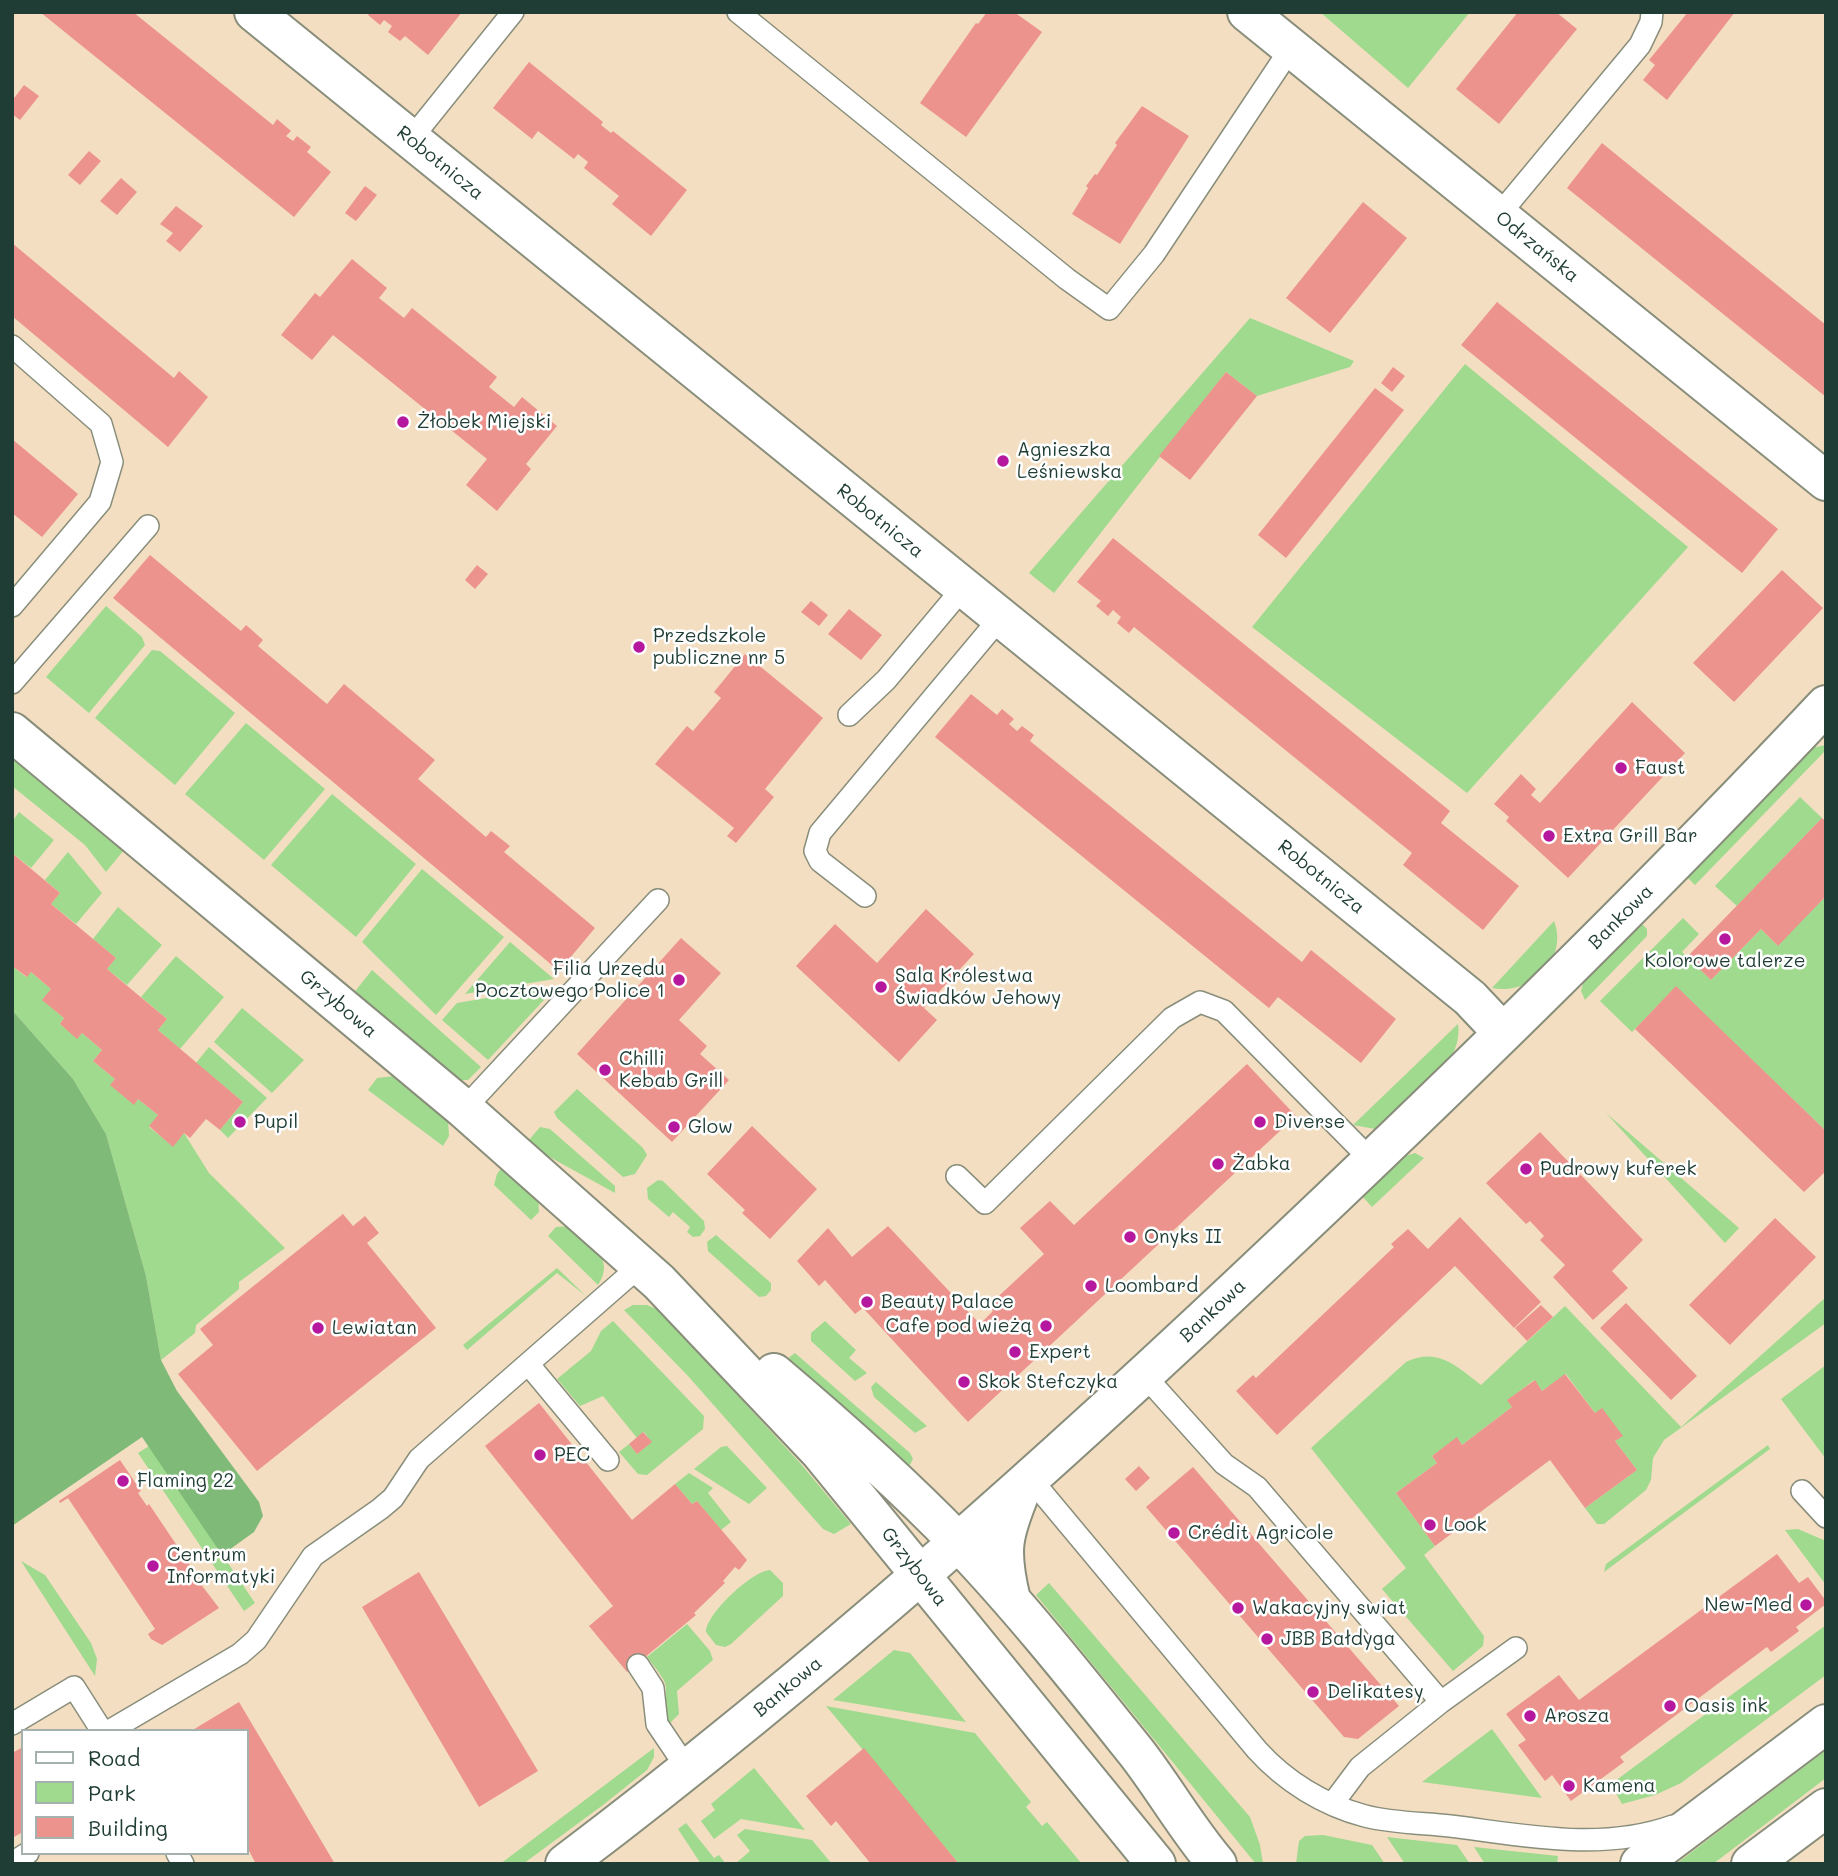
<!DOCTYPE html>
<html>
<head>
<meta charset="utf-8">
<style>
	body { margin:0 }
	#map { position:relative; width:1838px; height:1876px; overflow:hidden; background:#f3dec2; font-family:Mali,sans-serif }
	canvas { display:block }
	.frame { position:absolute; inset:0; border:14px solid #1f3d34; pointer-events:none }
	.legend { position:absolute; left:21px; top:1729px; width:228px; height:126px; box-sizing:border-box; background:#fff; border:2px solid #a5b1ae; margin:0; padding:9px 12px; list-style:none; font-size:21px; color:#1f3d34 }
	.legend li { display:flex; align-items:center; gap:14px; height:35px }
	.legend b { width:35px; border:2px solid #a5b1ae }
</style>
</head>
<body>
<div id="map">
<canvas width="1838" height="1876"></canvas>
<div class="frame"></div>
<ul class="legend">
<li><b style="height:9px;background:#fff"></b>Road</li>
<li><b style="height:19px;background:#9fda8e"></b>Park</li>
<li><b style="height:19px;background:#ed938d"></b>Building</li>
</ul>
</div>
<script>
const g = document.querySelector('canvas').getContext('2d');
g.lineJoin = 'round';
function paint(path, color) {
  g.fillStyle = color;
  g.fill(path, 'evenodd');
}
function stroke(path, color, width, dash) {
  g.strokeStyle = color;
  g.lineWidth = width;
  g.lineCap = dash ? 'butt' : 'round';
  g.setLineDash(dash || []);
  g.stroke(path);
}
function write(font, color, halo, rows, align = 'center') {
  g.font = font + ' Mali,sans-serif';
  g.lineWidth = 5;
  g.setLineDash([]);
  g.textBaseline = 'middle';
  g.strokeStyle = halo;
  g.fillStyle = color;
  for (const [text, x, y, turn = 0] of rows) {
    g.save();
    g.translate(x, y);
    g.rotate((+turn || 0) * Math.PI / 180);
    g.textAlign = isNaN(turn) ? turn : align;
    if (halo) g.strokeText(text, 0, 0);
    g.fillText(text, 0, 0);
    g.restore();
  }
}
paint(new Path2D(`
	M1320,12H1470L1408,88Z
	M1250,318L1354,361L1350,367L1257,396L1226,372L1054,593L1029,573Z
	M1465,364L1688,547L1467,793L1252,627Z
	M106,606L142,637L145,645L89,713L46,677Z
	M152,650L160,651L235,713L175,785L95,718Z
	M246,723L325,789L264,860L185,794Z
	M1826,745V750L1695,885L1686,876L1811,748Z
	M12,756L124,850L106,872L85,845L12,786Z
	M332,794L416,864L356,937L271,865Z
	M1800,797L1822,818L1737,906L1715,886Z
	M19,812L54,840L31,868L12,853V822Z
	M68,852L102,893L76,924L51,904L60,893L45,880Z
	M422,869L504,937L436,1015L362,942Z
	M1826,896V1131L1676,987L1632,1032L1600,1001L1683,918L1699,934L1682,952L1711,980L1761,929L1777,945Z
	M118,907L162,945L127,985L107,969L116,958L93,939Z
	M1554,921C1569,959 1530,996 1492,988Z
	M1641,923L1647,929V936L1585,1000L1581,991L1584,980Z
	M510,942L554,979L465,994Z
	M176,956L224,997L180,1049L158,1030L167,1019L141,997Z
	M12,966L26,977L31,972L51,989L43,1000L64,1018L60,1024L77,1038L82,1033L102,1050L93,1061L115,1079L111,1085L134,1104L138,1099L158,1115L149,1127L173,1146L184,1133L209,1173L285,1248L239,1282V1289L196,1325L195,1333L161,1360L146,1276L106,1134L73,1079L12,1010Z
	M372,970L481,1067L468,1080H457L353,994Z
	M557,986L488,1060L442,1020L457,1003Z
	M242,1008L304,1060L272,1093L214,1042Z
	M1458,1024C1464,1066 1412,1098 1385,1124L1375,1129L1353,1125Z
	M209,1047L267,1098L228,1138L220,1130L243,1102L196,1063Z
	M394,1076L448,1121L449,1136L443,1146L368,1090L377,1078Z
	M577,1089L643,1148L647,1155L635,1174L623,1177L557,1118L554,1112Z
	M1606,1113L1739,1228L1725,1243Z
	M540,1127L550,1129L615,1186V1193L546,1155L529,1140Z
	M1415,1153L1424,1158L1372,1207L1362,1196L1405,1156Z
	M503,1166L538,1196L539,1212L531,1220L494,1185L497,1174Z
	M658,1180L663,1181L704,1221L705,1229L700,1236L693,1237L687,1232L690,1227L673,1212L669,1217L648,1199L647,1188Z
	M572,1226C590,1243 616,1259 598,1285L548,1236L556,1227Z
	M716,1235L771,1283V1290L766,1296L759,1297L708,1251L707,1242Z
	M557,1268L586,1296L557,1273L467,1350L463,1345Z
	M1826,1297V1323L1664,1440L1653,1458L1651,1480L1646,1490L1604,1524H1597L1585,1508L1637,1470L1615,1441L1622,1436L1602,1409L1595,1413L1566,1374L1542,1391L1534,1380L1508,1400L1512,1407L1462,1445L1457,1438L1432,1456L1437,1463L1396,1493L1435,1546L1424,1555L1484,1636L1483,1646L1453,1671L1382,1589L1406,1568L1311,1448L1406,1362C1438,1347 1456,1366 1481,1385L1565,1306L1681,1427Z
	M633,1305H647L659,1310L800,1463L851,1524L834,1534L823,1529L688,1376L624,1310Z
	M613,1321L704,1416L703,1429L647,1475L638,1474L619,1452L629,1444L637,1454L651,1442L644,1432L637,1438L603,1396L580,1406L557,1379L591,1351L601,1331Z
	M825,1321L856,1350L849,1358L867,1373L855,1381L811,1341V1333Z
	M795,1353L910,1453L913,1459L906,1472L787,1359Z
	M1826,1365V1459L1781,1399Z
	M876,1382L927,1426L915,1433L874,1397L871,1387Z
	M1768,1445L1770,1449L1604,1572L1606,1564Z
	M149,1446L255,1603L244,1611L138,1453Z
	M727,1446L767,1488L749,1504L694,1469L721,1447Z
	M689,1473L713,1488L708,1493L731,1522L721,1530L697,1501L692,1504L675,1484Z
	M1798,1529L1826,1541V1585L1785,1530Z
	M21,1561L45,1575L91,1643L97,1659L95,1676Z
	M770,1570L783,1583V1596L731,1644L725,1647L716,1645L706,1632C706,1614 752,1571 770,1570Z
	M1049,1583L1250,1817L1260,1845L1263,1864H1256L1036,1595Z
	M687,1624L710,1651L713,1660L677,1691L679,1714L669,1724L665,1719C665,1680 673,1690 647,1657Z
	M1826,1625V1675L1681,1783L1655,1795L1622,1804L1611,1784Z
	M894,1650L910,1653L966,1722L833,1700Z
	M826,1706L975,1733L1031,1802L1026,1807L1042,1826L1047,1822L1082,1864H959Z
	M1492,1729L1542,1798L1422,1782Z
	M654,1748V1757L647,1770L603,1805L523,1864H500Z
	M1826,1750V1778L1713,1864H1676Z
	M754,1768L805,1830L741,1819L714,1839L701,1821L715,1810L711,1804Z
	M686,1823L714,1858L719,1855L726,1864H701L678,1829Z
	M745,1829L812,1840L832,1864H735L750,1851L737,1835Z
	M1323,1835L1372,1845L1385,1864H1296L1299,1841L1305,1836Z
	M1387,1837L1457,1845L1470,1864H1405Z
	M1474,1847L1558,1856L1557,1864H1485Z`), '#9fda8e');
paint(new Path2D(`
	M12,1010L73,1079L106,1134L146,1276L161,1360L177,1391L259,1502L263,1516L254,1532L222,1555L142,1437L12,1526Z`), '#7fba79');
paint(new Path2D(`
	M40,12H133L273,125L277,119L291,131L286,136L293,141L297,136L311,147L307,152L331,172L294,217Z
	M370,12H462L428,55L405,36L400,41L388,32L392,26L384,20L380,25L368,15Z
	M987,12H1014L1042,32L966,137L920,103L976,23L978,24Z
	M1518,12H1556L1577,29L1499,124L1456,89Z
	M1688,12H1735L1667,100L1643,80L1655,65L1649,60Z
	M529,62L603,122L601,125L611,133L613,131L687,190L651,236L612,204L619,196L584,168L588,162L578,154L574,159L538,131L532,139L493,108Z
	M24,85L39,96L20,120L12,114V101Z
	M1142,106L1189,136L1120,244L1072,214L1088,188L1086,186L1095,174L1097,175L1117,145L1115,143Z
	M1602,143L1826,325V397L1567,188Z
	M89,151L101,161L80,185L68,175Z
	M121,178L137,192L117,215L100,201Z
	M365,186L377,195L356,221L345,213Z
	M1363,202L1407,238L1330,333L1286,298Z
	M176,206L203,226L180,252L166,241L173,233L160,224Z
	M12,243L174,378L179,371L208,397L168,447L12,316Z
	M352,259L387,288L379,298L404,318L412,308L497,377L489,387L514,407L522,397L557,426L526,464L531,469L497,511L466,485L487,459L333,335L312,360L281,335L315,293L320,297Z
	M1497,302L1778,529L1742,573L1461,345Z
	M1393,367L1405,376L1392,392L1381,383Z
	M1226,372L1257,396L1190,480L1159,456Z
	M1375,388L1404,410L1286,558L1258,535Z
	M12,439L78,494L42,537L12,513Z
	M1113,538L1450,811L1441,823L1519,886L1483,930L1403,865L1412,853L1134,627L1129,633L1117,623L1121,617L1113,610L1108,616L1096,606L1101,601L1077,582Z
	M150,555L241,631L246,625L263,640L258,646L327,704L344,684L435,760L418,779L486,837L491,831L510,846L504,852L595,928L559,971L113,598Z
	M477,565L488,574L475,589L465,580Z
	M1782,570L1823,608L1734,702L1693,663Z
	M811,601L828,615L819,626L801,612Z
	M849,609L882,635L861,660L828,634Z
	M745,654L823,718L765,789L774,797L736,843L727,836L734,828L655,764L687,726L693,731L721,698L714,692Z
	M971,694L997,715L1002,709L1014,719L1009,724L1017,731L1022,726L1034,735L1030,741L1302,962L1311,950L1396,1019L1361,1063L1278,997L1269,1008L935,737Z
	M1632,702L1685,753L1568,878L1506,821L1509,817L1494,804L1521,774L1536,789L1531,795L1540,803Z
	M1822,818L1826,822V896L1778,946L1761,929L1711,980L1687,957Z
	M12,853L60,893L51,904L116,958L107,969L167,1019L158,1030L243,1102L220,1130L206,1119L190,1138L184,1133L173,1147L149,1126L158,1115L138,1099L134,1105L110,1085L115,1079L93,1061L102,1050L82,1033L77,1039L60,1024L64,1018L42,1000L51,989L31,972L27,977L12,966Z
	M926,909L974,954L924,1008L937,1020L899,1062L796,966L835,924L877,963Z
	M681,938L721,973L679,1020L707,1046L700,1054L729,1080L672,1142L577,1054Z
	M1676,986L1826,1131V1171L1804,1192L1635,1029Z
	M1247,1064L1296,1116L968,1422L863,1308L855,1314L825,1280L819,1286L797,1261L828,1228L852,1257L888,1226L980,1324L993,1311L988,1306L1044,1254L1020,1228L1050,1201L1074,1225Z
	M752,1126L817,1189L770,1239L742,1213L745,1210L707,1174Z
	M1540,1132L1643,1240L1612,1271L1628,1288L1593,1320L1553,1277L1565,1265L1540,1240L1544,1236L1530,1221L1526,1224L1486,1183Z
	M343,1214L353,1226L365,1216L379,1233L367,1243L436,1328L257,1471L178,1374L213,1345L200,1329Z
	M1460,1217L1541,1302L1514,1328L1455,1266L1277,1435L1236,1391L1253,1375L1256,1378L1394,1247L1391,1244L1408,1229L1428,1249Z
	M1775,1218L1816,1257L1730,1345L1689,1305Z
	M1626,1303L1697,1376L1671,1400L1600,1328Z
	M1541,1305L1553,1317L1527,1341L1515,1328Z
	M1565,1374L1595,1413L1602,1408L1623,1436L1615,1441L1637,1470L1585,1508L1550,1460L1435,1546L1396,1493L1437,1463L1432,1456L1457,1437L1462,1445L1512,1407L1507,1400L1535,1380L1542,1391Z
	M539,1403L632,1520L675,1484L692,1504L697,1501L747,1560L739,1570L735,1567L723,1581L725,1583L694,1613L696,1615L627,1672L589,1626L613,1606L485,1446Z
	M643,1432L652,1442L637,1454L629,1444Z
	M120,1460L141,1491L138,1493L147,1506L149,1504L190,1565L187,1566L219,1608L162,1645L151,1639L148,1634L155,1629L68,1498L60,1503L59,1501Z
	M1139,1466L1150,1478L1136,1491L1125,1479Z
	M1193,1467L1399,1706L1358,1739L1344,1737L1146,1507Z
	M1777,1554L1799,1583L1808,1577L1826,1601V1604L1796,1627L1799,1631L1771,1652L1767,1647L1620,1757L1624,1762L1571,1801L1552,1775L1545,1781L1518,1745L1526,1740L1506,1714L1559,1675L1579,1700Z
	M419,1572L538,1771L479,1807L362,1607Z
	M239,1702L335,1864H256L247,1847V1731H191Z
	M23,1747V1832L12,1838V1753Z
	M864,1748L959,1864H871L836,1821L831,1826L806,1796Z`), '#ed938d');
const lane = new Path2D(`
	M738,12L1067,279L1109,309L1154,254L1291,48
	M411,139L513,12
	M1498,216L1640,45L1651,22L1652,12
	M12,346L101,424L112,462L100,502L12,606
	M12,683L148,526
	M849,715L886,680L963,588
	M865,896L820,861L815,851L820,833L1000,618
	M464,1109L658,900
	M957,1176L985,1203L1172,1018L1200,1002L1224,1011L1372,1161
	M529,1365L608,1460
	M1144,1375L1224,1464L1257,1487L1441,1702L1360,1767L1333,1803
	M1030,1478L1257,1750C1285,1781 1323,1805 1365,1816C1392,1823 1422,1823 1450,1826C1524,1835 1600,1852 1673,1826
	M1802,1491L1826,1517
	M638,1665L653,1688L657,1724L688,1770
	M1441,1702L1516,1648
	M12,1724L74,1687L102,1731
	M109,1731L240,1654L256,1640L313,1556L380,1509L393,1498L419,1459L641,1265
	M177,1853L183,1864
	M12,1863L28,1853`);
const street = new Path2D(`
	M254,12L1470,998L1503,1033
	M1247,12L1826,481
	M12,732L464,1109L659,1282L820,1452L1156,1864
	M774,1373C838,1427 900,1482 958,1542C1021,1608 1079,1681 1136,1752C1164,1788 1187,1829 1217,1864
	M1011,1600C999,1550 1002,1536 1022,1488
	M565,1864C819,1672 1057,1459 1288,1240C1472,1066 1653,889 1826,705`);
const secondary = new Path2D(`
	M1640,1864L1826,1724
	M1751,1864L1826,1808`);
stroke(lane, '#898e7b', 24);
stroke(street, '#898e7b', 42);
stroke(secondary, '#898e7b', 42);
stroke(lane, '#fff', 21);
stroke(street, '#fff', 38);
stroke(secondary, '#fff', 38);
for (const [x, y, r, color] of [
	[403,422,7,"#b5179e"],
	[1003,461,7,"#b5179e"],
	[639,647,7,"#b5179e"],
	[1621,768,7,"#b5179e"],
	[1549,836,7,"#b5179e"],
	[1725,939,7,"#b5179e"],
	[679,980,7,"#b5179e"],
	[881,987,7,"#b5179e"],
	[605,1070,7,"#b5179e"],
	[240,1122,7,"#b5179e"],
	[1260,1122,7,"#b5179e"],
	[674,1127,7,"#b5179e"],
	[1218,1164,7,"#b5179e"],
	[1526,1169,7,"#b5179e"],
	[1130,1237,7,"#b5179e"],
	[1091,1286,7,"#b5179e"],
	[867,1302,7,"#b5179e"],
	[1046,1326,7,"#b5179e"],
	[318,1328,7,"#b5179e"],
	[1015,1352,7,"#b5179e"],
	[964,1382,7,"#b5179e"],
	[540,1455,7,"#b5179e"],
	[123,1481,7,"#b5179e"],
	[1430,1525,7,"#b5179e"],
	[1174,1533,7,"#b5179e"],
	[153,1566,7,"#b5179e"],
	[1806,1605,7,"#b5179e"],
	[1238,1608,7,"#b5179e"],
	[1267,1639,7,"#b5179e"],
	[1313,1692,7,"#b5179e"],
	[1670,1706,7,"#b5179e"],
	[1530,1716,7,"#b5179e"],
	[1569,1786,7,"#b5179e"]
]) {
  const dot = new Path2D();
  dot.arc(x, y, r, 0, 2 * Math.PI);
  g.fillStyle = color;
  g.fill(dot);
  stroke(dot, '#fff', 2.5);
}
write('19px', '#1f3d34', '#fff', [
	["Robotnicza",440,163,39],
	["Odrzańska",1537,247,39],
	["Robotnicza",880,521,39],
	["Robotnicza",1321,877,39],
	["Bankowa",1621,917,-45],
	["Grzybowa",338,1004,40],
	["Bankowa",1213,1311,-43],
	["Grzybowa",914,1567,52],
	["Bankowa",788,1687,-40]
]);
write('19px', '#1f3d34', '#fff', [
	["Żłobek Miejski",417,422],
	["Agnieszka",1017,450],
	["Leśniewska",1017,472],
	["Przedszkole",653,636],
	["publiczne nr 5",653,658],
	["Faust",1635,768],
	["Extra Grill Bar",1563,836],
	["Kolorowe talerze",1725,961,"center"],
	["Filia Urzędu",665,969,"right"],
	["Pocztowego Police 1",665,991,"right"],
	["Sala Królestwa",895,976],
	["Świadków Jehowy",895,998],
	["Chilli",619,1059],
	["Kebab Grill",619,1081],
	["Pupil",254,1122],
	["Diverse",1274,1122],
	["Glow",688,1127],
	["Żabka",1232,1164],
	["Pudrowy kuferek",1540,1169],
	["Onyks II",1144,1237],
	["Loombard",1105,1286],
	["Beauty Palace",881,1302],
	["Cafe pod wieżą",1032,1326,"right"],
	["Lewiatan",332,1328],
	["Expert",1029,1352],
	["Skok Stefczyka",978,1382],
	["PEC",554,1455],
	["Flaming 22",137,1481],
	["Look",1444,1525],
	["Crédit Agricole",1188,1533],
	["Centrum",167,1555],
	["Informatyki",167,1577],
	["New-Med",1792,1605,"right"],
	["Wakacyjny swiat",1252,1608],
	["JBB Bałdyga",1281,1639],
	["Delikatesy",1327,1692],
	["Oasis ink",1684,1706],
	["Arosza",1544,1716],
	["Kamena",1583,1786]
], 'left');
</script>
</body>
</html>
